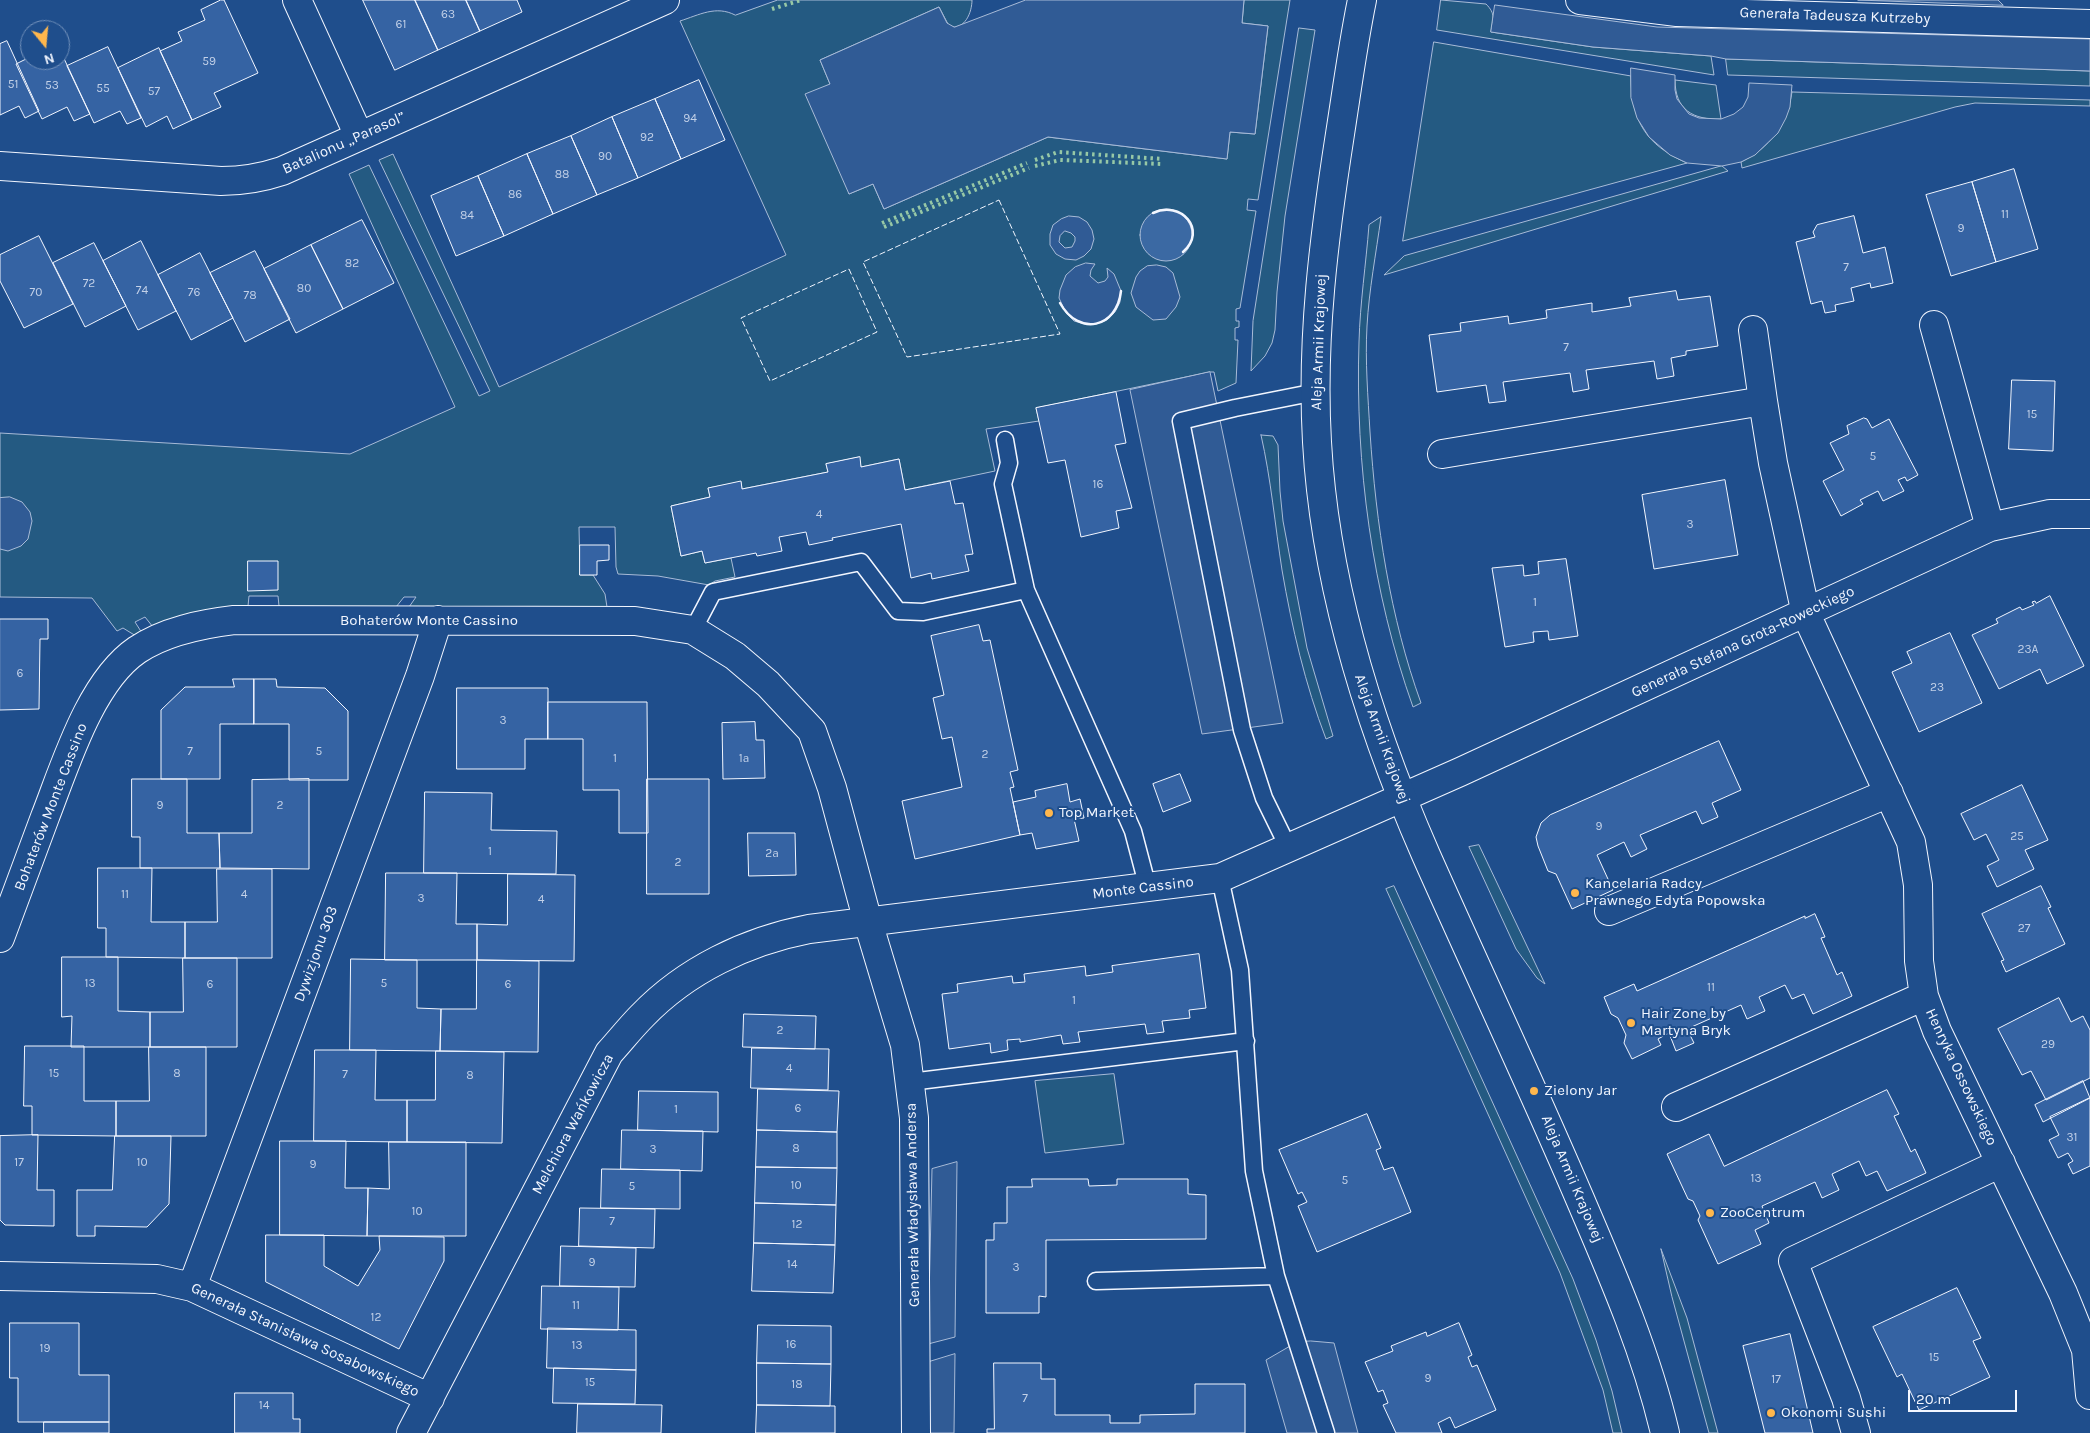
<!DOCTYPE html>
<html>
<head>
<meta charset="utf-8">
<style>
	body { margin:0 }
	#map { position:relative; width:2090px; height:1433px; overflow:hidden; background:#1f4e8c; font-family:Karla,sans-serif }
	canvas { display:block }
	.north { position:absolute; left:20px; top:20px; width:50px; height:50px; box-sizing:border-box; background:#1f4e8c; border:1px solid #7391ba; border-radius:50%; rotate:163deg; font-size:14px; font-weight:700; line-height:20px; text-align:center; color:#f2f6ff }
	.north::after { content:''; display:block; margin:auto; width:18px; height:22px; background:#ffb74d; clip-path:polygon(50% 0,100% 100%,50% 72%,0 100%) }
	.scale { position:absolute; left:1908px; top:1390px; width:109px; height:22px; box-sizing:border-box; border:2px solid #f2f6ff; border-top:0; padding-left:6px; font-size:15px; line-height:18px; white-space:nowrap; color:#f2f6ff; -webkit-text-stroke:4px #1f4e8c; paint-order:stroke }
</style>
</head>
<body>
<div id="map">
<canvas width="2090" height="1433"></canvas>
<div class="north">N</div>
<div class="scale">20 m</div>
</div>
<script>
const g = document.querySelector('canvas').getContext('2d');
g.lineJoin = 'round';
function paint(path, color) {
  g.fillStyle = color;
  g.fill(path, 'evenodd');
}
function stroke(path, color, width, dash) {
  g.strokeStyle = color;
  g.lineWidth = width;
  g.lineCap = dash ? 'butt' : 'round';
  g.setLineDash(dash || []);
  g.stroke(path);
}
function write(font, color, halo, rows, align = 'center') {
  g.font = font + ' Karla,sans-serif';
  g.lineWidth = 4;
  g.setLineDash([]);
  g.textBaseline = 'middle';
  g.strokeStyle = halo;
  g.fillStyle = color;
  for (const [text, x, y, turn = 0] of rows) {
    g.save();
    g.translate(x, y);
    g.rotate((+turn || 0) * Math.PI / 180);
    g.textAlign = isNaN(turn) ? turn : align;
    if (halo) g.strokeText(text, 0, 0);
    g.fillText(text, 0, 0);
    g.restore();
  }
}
const green = new Path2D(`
	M778,0H972C972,12 965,31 949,26L939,7L820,60L830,84L849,194L873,184L884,209L1048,137L1227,159L1230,132L1255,134L1268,26L1242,23L1244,0H1290L1258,200L1248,199L1247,210L1256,211L1240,308L1236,309V321H1239V327L1235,328V340H1238L1236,383L1218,391L1214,372H1210L1036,408L1039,421L986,429L995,471L905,490L899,459L861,467L859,457L826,464L828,472L742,489L741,482L708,488L710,497L671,506L681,556L702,551L705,563L731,558L735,577L715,581L709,585L658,576L618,574L616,567L615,527H579L580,575H593L605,594L607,607H409L416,597H404L396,607L279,606L278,596H249L248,606L228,608L153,627L145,617L135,622L142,633L136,636L123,628L117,631L92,598L0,597V433L350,454L455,407L349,174L369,165L479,396L490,391L379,160L393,154L499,387L786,255L680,21C699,15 716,5 735,15Z
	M1441,0L1486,4C1496,14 1493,19 1491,32L1593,47L1711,56L1714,75L1437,30Z
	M1299,28L1315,30L1285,216L1277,292L1275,330L1272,343L1265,356L1251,371L1253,321Z
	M1434,42L1631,76C1631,121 1646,145 1687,163L1403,241Z
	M1726,59L2090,71V86L1728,75Z
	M1675,80L1716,85L1721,119C1693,120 1675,110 1675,80Z
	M1792,92L2090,100V106L1975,103L1955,107L1742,168L1741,162C1770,148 1787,124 1792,92Z
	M1722,166L1728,171L1384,275L1404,256Z
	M1381,217C1376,254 1369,290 1367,326C1365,361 1368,397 1370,432C1376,524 1390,617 1421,703L1413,707C1372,592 1355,464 1359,342C1360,303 1366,264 1369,225Z
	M1261,435L1273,436L1278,445L1280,491L1283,521L1307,648L1333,736L1326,739C1305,684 1292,628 1282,570C1275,525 1271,479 1261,435Z
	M1479,845L1545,984L1537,978L1516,949L1469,847Z
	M1394,886L1573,1279L1596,1340L1612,1391L1622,1433H1613L1603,1390L1560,1273L1386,889Z
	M1114,1074L1124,1144L1045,1153L1035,1081Z
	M1661,1249L1687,1318L1718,1433H1709L1672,1297Z`);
paint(green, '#245a82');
stroke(green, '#a8bbd7', 1);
const parking = new Path2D(`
	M1026,0H1244L1242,23L1268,26L1255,134L1230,132L1227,159L1048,137L884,209L873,184L849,194L805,94L830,84L820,60L939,7L947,23L954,27Z
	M1858,0H1998L2003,5Z
	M1495,5L1657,27L2090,39V71L1726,59L1711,56L1593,47L1491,32Z
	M1631,68L1675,75V90L1677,99L1689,114L1699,118L1721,119L1734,114L1743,107L1748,97L1749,83L1792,85L1790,107L1786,118L1778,133L1755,155L1741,162L1722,166L1687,163L1670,155L1649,137L1637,118L1631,98Z
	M1069,216L1079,217L1087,222L1092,230L1094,239L1091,249L1084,256L1076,260L1065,259L1056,254L1050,245V234L1053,225L1061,219ZM1065,231L1071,233L1075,237V241L1072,247L1065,248L1059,242L1060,236Z
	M1086,263L1095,264L1091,270L1090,276L1098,283L1105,281L1108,277L1107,268L1114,274L1121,291L1120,302L1115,312L1107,320L1096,324H1085L1074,321L1066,313L1059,298L1060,290L1066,275L1075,267Z
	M1157,265L1166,267L1173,273L1180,297L1176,307L1166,319L1153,320L1136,307L1131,293L1136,277L1140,271L1147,266Z
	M1210,372L1283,723L1202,734L1130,390Z
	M10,497L22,502L30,512L32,521L28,539L21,546L8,551L0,549V498Z
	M957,1162L955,1337L928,1344L932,1169Z
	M1311,1341L1334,1343L1358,1433H1287L1266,1360L1297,1342Z
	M955,1354L954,1433H929V1362Z`);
paint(parking, '#305b95');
stroke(parking, '#a8bbd7', 1);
const water = new Path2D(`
	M1140 235a26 26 0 1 1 52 0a26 26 0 1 1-52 0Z`);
paint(water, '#3b69a3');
stroke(water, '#a8bbd7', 1);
const building = new Path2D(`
	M221,0H224L258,73L214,93L221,107L192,120L160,51L182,41L178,32L205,20L201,10Z
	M363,0H415L438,50L395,70Z
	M415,0H466L480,31L438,50Z
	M466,0H517L522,12L480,31Z
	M7,41L39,111L25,118L19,106L0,115V44Z
	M108,47L141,118L127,124L120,111L94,123L67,66Z
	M159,48L192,120L173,129L167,116L146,127L118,68Z
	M60,50L90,114L74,121L67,107L42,119L16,64L30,57V60H60Z
	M699,80L725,140L681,159L655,99Z
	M655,99L681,159L638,178L612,117Z
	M612,117L638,178L597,195L571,136Z
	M571,136L597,195L553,214L527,154Z
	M527,154L553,214L504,236L478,176Z
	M2014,169L2038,249L1996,262L1972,182Z
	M478,176L504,236L456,256L431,196Z
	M1972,182L1996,262L1951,276L1926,195Z
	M1854,216L1863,253L1885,247L1893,283L1871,288L1870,283L1851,288L1854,301L1835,305L1836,311L1825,313L1822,301L1811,304L1796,242L1815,237L1813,232L1817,225Z
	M362,220L394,283L343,309L311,245Z
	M39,236L73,304L24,328L0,281V255Z
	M141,241L176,311L138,330L103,261Z
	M94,243L126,306L85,327L53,263Z
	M311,245L343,309L296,333L264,269Z
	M255,251L290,319L245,342L210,273Z
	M200,253L233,318L191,340L158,275Z
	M1676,291L1678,300L1710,296L1718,346L1686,351V355L1671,358L1674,376L1657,379L1654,361L1586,370L1589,389L1573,392L1570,373L1503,382L1506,401L1489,403L1486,385L1437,392L1429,335L1461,331L1460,323L1508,316L1509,324L1547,318L1546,310L1592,303V312L1631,306L1629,298Z
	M2012,380L2055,381L2053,451L2009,449Z
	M1116,392L1126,443L1115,445L1132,508L1116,511L1119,528L1081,537L1065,460L1048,463L1036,408Z
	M1864,418L1867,419L1872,428L1889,419L1918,475L1907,481L1905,477L1898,480L1904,491L1883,501L1878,491L1860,500L1863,504L1841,516L1823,481L1844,470L1830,443L1849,434L1847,426Z
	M860,457L861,467L899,459L905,490L950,481L955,504L963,503L973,554L965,555L969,571L932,579L931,573L911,578L901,524L832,538L833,540L809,545L806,532L779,537L782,551L757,556L756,553L705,563L702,551L681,556L671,506L710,497L708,488L741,481L742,489L828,472L826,464Z
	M1725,480L1738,555L1654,569L1642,495Z
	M580,545H609V560L597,561V575H580Z
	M1566,559L1578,636L1549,640L1548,631L1533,632L1534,642L1505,647L1492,568L1523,565L1524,576L1539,574L1538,562Z
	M248,561H278V590L248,591Z
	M2050,596L2084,666L2047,684L2040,669L1999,689L1972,635L1998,623L1996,619L2020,607L2022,610L2034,605L2032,602L2035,601L2036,603Z
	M0,619H48V639H40L39,709L0,710Z
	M979,625L983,641L990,640L1018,770L1010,772L1014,787L1010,788L1020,835L915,859L902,801L962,787L952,737L942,739L933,698L944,695L931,636Z
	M1950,633L1982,703L1919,732L1892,672L1912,663L1907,652Z
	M233,679H254V724H220V779H161V710L185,687H234Z
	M254,679H276L277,687L325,688L348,711V780H289V724H254Z
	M457,688H548V739H525V769H457Z
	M548,702H647L648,833H619V790H583V739H548Z
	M755,722L756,740H764L765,778L723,779L722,723Z
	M1719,741L1741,790L1712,803L1718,817L1702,824L1696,811L1640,835L1647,849L1631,857L1624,842L1597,855L1613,890L1572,909L1556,874L1548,871L1538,846L1536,837L1541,823L1550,815Z
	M1180,774L1191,801L1163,812L1153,784Z
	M132,779H187V833H219L220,868H140V837H132Z
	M309,779V869L220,868L219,833H252V780Z
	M647,779H709V894H647Z
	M1067,784L1070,802L1080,799L1084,818L1074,819L1079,841L1036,849L1032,833L1020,835L1013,802L1036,797L1035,791Z
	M2022,785L2048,840L2025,850L2034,869L1997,887L1987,866L1999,860L1986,834L1974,840L1961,814Z
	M425,792L492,793L491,830L557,831L556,874L424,873Z
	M748,833H795L796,875L749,876Z
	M98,868H152L151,922H185V958L106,957V928H98Z
	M217,869H272V958H185V922H217Z
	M386,873H457L456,924H477V960H385Z
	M508,874L575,875L574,961L477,960V924L507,925Z
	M2041,886L2051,907L2048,908L2065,944L2006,972L2001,961L2004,960L1982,914Z
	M1815,914L1825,937L1821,938L1837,975L1842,972L1852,996L1813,1014L1804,994L1792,999L1785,985L1759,997L1765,1011L1747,1019L1741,1005L1687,1029L1694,1043L1676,1051L1669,1033L1658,1039L1661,1045L1632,1059L1624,1043L1626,1035L1618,1018L1611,1014L1604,997L1634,984L1637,991L1805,916V918Z
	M1199,954L1206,1008L1189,1010L1190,1018L1162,1021L1164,1032L1147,1034L1145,1024L1078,1032L1080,1042L1063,1044L1061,1035L1020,1042V1039L1007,1040L1008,1050L991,1053L990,1043L949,1049L942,994L958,992L957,984L1012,976L1013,983L1025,982L1024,974L1085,966L1086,976L1113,972L1112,966Z
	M62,957H118V1011L150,1012V1047H71L72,1016L62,1017Z
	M183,958H237V1047H150V1012H183Z
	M351,959L417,960V1008L441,1009L440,1051L350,1050Z
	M477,960L539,961L538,1052L440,1051L441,1009H476Z
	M2059,998L2071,1022L2083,1016L2090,1030V1078L2046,1100L2031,1071L2022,1075L1998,1029Z
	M744,1014L816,1016L815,1049L743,1047Z
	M25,1046H84V1101H116V1136L32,1135V1106H24Z
	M149,1047H206V1136H116V1101H149Z
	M752,1048L829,1049L828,1090L751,1088Z
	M315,1050H376L375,1100H407V1142L314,1141Z
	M436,1051L504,1052L502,1143L407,1142V1100H435Z
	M2083,1081L2090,1098L2043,1122L2035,1105Z
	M758,1089L839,1091L837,1132L757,1130Z
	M1887,1090L1899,1114L1894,1116L1911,1152L1915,1149L1926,1173L1887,1191L1877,1171L1866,1176L1859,1161L1832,1174L1839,1190L1822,1198L1815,1182L1762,1206L1769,1223L1755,1230L1761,1244L1718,1264L1698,1220L1700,1216L1693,1201L1688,1199L1667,1154L1709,1134L1724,1166Z
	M639,1091L718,1092V1132L638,1130Z
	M2090,1098V1166L2073,1174L2068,1164L2073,1161L2068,1153L2058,1158L2049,1140L2059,1135L2050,1117Z
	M1367,1114L1381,1148L1376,1150L1384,1170L1393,1167L1411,1212L1317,1252L1298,1206L1307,1202L1302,1192L1298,1194L1279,1150Z
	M622,1130L703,1131L702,1171L621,1169Z
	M757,1130L837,1132V1168L756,1167Z
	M38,1135L37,1190H54V1226L5,1225L0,1220V1136Z
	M115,1136H171L169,1204L147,1227L95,1226V1236H77V1190H112Z
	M280,1141H346L345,1188H368L367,1236L280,1235Z
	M389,1142H466V1236H367L368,1188L389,1189Z
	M756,1167L837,1168L836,1205L755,1203Z
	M602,1169L680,1170V1209L601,1208Z
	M1032,1179H1088L1089,1186L1117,1185V1179H1188V1194L1206,1195V1239L1046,1240V1297L1039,1296V1313H986V1240H994V1223H1007V1187H1032Z
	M755,1203L836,1205L835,1245L754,1243Z
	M580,1208L655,1209L654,1248L579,1246Z
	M266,1235H324V1266L358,1286L380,1250L379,1236L444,1237V1261L399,1349L266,1282Z
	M754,1243L835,1245L833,1293L752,1291Z
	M561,1246L636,1248L635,1287L560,1286Z
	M542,1286L619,1287L618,1330L541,1329Z
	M1957,1288L1981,1338L1973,1341L1990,1377L1919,1410L1902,1374L1897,1377L1873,1327Z
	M10,1323H79V1375H109V1422H18V1378H10Z
	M1459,1323L1472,1355L1468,1357L1472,1367L1477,1365L1496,1410L1455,1428L1450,1417L1438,1423L1442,1433H1396L1383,1405L1388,1403L1383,1390L1378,1392L1365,1362L1393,1351L1391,1346L1426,1332L1427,1336Z
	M758,1325L831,1326V1364L757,1363Z
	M548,1328L636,1330V1370L547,1368Z
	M1790,1334L1813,1433H1765L1743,1346Z
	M757,1363L831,1364L830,1406L757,1405Z
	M994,1363H1041V1379H1055V1415H1110V1423H1140V1415L1195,1414V1384H1245V1433H987V1429H994Z
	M554,1368L636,1370L635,1404L553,1403Z
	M235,1393H293V1419H300V1433H235Z
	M578,1404L662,1405L661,1433H577Z
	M757,1405L835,1406V1433H756Z
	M44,1422H109V1433H44Z`);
paint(building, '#3563a3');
stroke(building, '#f2f6ff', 1);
const lane = new Path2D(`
	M1005,440L1009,463L1003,484L1026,590L1133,831L1148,888
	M693,630L713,592L861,562L898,611L923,612L1026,590
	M1289,849L1264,798L1242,730L1181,421L1235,408L1316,392
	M1220,878L1240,970L1254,1171L1276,1276L1326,1433
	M910,1082L1246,1041
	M1096,1281L1276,1276`);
const street = new Path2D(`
	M297,0L359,136
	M1580,0L1677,12L2090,24
	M0,166L221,181C243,181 261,178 282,171L665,0
	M1934,325L1990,527
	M1753,330L1763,401
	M1442,454L1763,401L1773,463L1806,614L1911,842L1918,885L1919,961L1924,996L1937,1031L2063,1293L2086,1350L2090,1395
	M1609,911L1889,793
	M0,938C15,898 30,858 45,817C65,766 90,682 137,650C165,631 201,624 234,620L635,621L693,630L735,656L768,684L812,731L832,788L868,922L905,1045L914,1118L916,1433
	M1676,1107L1924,996
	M0,1276L157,1279L192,1287L430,1398
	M192,1287L420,676L438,620
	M411,1433L609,1053C620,1041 630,1028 642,1016C686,970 747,941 809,929L1220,878L1460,772L1990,527L2050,514H2090
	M1856,1433L1846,1398L1793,1261L2001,1163`);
const secondary = new Path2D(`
	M1362,0C1353,44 1347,89 1340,134C1324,237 1311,338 1317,442C1325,585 1369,725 1426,855C1477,970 1531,1084 1580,1199C1613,1276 1646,1352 1665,1433`);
stroke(lane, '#f2f6ff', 19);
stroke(street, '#f2f6ff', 30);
stroke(secondary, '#f2f6ff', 30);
stroke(lane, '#1f4e8c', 16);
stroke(street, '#1f4e8c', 28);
stroke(secondary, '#1f4e8c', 28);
stroke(new Path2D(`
	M772,9L801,0
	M1035,160L1058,152L1163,159
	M1035,166L1060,160L1163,164
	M882,223L1027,163
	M884,227L1029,168`), '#97c8a6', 4, [2.5, 4]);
stroke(new Path2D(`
	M999,200L1060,334L907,357L863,262Z
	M849,269L877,332L770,381L741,318Z`), '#f2f6ff', 1, [6, 2.5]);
stroke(new Path2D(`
	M1153,213C1181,200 1208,230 1183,252
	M1060,303C1079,337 1117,328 1121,291`), '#f2f6ff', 2.5);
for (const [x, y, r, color] of [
	[1049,813,5,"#ffb74d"],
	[1575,893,5,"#ffb74d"],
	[1631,1023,5,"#ffb74d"],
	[1534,1091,5,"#ffb74d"],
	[1710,1213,5,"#ffb74d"],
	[1771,1413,5,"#ffb74d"]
]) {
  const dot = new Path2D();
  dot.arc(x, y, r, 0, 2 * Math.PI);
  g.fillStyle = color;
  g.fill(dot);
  stroke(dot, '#1f4e8c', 2);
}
write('12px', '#c3d1e8', null, [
	["63",448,15],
	["61",401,25],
	["59",209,62],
	["51",13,85],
	["53",52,86],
	["55",103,89],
	["57",154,92],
	["94",690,119],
	["92",647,138],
	["90",605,157],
	["88",562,175],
	["86",515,195],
	["11",2005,215],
	["84",467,216],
	["9",1961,229],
	["82",352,264],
	["7",1846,268],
	["72",89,284],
	["80",304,289],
	["74",142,291],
	["70",36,293],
	["76",194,293],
	["78",250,296],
	["7",1566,348],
	["15",2032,415],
	["5",1873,457],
	["16",1098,485],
	["4",819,515],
	["3",1690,525],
	["1",1535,603],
	["23A",2028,650],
	["6",20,674],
	["23",1937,688],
	["3",503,721],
	["7",190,752],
	["5",319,752],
	["2",985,755],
	["1",615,759],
	["1a",744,759],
	["9",160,806],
	["2",280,806],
	["9",1599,827],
	["25",2017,837],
	["1",490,852],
	["2a",772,854],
	["2",678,863],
	["11",125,895],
	["4",244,895],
	["3",421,899],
	["4",541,900],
	["27",2024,929],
	["13",90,984],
	["5",384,984],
	["6",210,985],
	["6",508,985],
	["11",1711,988],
	["1",1074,1001],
	["2",780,1031],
	["29",2048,1045],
	["4",789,1069],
	["15",54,1074],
	["8",177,1074],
	["7",345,1075],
	["8",470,1076],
	["6",798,1109],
	["1",676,1110],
	["31",2072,1138],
	["8",796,1149],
	["3",653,1150],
	["17",19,1163],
	["10",142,1163],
	["9",313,1165],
	["13",1756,1179],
	["5",1345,1181],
	["10",796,1186],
	["5",632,1187],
	["10",417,1212],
	["7",612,1222],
	["12",797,1225],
	["9",592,1263],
	["14",792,1265],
	["3",1016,1268],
	["11",576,1306],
	["12",376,1318],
	["16",791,1345],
	["13",577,1346],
	["19",45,1349],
	["15",1934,1358],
	["9",1428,1379],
	["17",1776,1380],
	["15",590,1383],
	["18",797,1385],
	["7",1025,1399],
	["14",264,1406]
]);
write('15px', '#f2f6ff', '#1f4e8c', [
	["Generała Tadeusza Kutrzeby",1835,16,2],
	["Batalionu „Parasol”",344,143,-24],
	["Aleja Armii Krajowej",1319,342,-88],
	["Bohaterów Monte Cassino",429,621],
	["Generała Stefana Grota-Roweckiego",1743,642,-25],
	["Aleja Armii Krajowej",1382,739,70],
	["Bohaterów Monte Cassino",51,807,-69],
	["Monte Cassino",1143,888,-7],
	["Dywizjonu 303",316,954,-70],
	["Henryka Ossowskiego",1961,1077,65],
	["Melchiora Wańkowicza",573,1124,-62],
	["Aleja Armii Krajowej",1572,1179,67],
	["Generała Władysława Andersa",913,1205,-91],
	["Generała Stanisława Sosabowskiego",305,1340,25]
]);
write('15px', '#f2f6ff', '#1f4e8c', [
	["Top Market",1059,813],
	["Kancelaria Radcy",1585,884],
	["Prawnego Edyta Popowska",1585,901],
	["Hair Zone by",1641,1014],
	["Martyna Bryk",1641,1031],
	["Zielony Jar",1544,1091],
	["ZooCentrum",1720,1213],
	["Okonomi Sushi",1781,1413]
], 'left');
</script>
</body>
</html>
